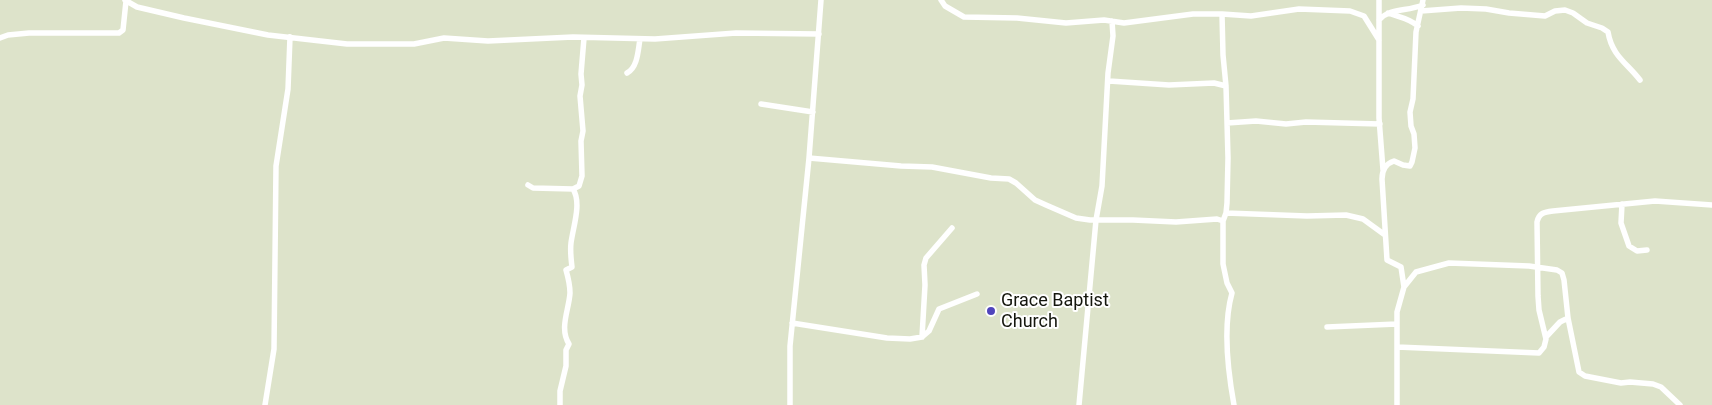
<!DOCTYPE html>
<html>
<head>
<meta charset="utf-8">
<style>
	body { margin:0 }
	canvas { display:block; background:#dde3ca }
</style>
</head>
<body>
<canvas width="1712" height="405"></canvas>
<script>
const g = document.querySelector('canvas').getContext('2d');
g.lineJoin = 'round';
function stroke(path, color, width, dash) {
  g.strokeStyle = color;
  g.lineWidth = width;
  g.lineCap = dash ? 'butt' : 'round';
  g.setLineDash(dash || []);
  g.stroke(path);
}
function write(font, color, halo, rows, align = 'center') {
  g.font = font + ' Roboto,sans-serif';
  g.lineWidth = 4;
  g.setLineDash([]);
  g.textBaseline = 'middle';
  g.strokeStyle = halo;
  g.fillStyle = color;
  for (const [text, x, y, turn = 0] of rows) {
    g.save();
    g.translate(x, y);
    g.rotate((+turn || 0) * Math.PI / 180);
    g.textAlign = isNaN(turn) ? turn : align;
    if (halo) g.strokeText(text, 0, 0);
    g.fillText(text, 0, 0);
    g.restore();
  }
}
stroke(new Path2D(`
	M125,0L137,7L184,18L268,35L347,44H414L444,38L488,41L573,37L655,39L736,33L819,34
	M941,0L945,6L964,17L1017,18L1066,23L1104,20L1124,23L1193,14H1222
	M1379,0V118L1383,170
	M1421,11L1461,8L1486,9L1509,13L1545,16L1555,11L1565,10L1573,13L1587,23L1602,28L1608,32C1612,56 1627,63 1640,80
	M1388,13C1399,17 1409,18 1418,26
	M1379,20C1391,7 1406,12 1423,5
	M0,38L8,35L29,33H119L123,30L126,1
	M627,73C638,67 638,50 640,39
	M1109,81L1169,85L1214,83L1226,86
	M761,104L813,112
	M1227,123L1256,121L1286,124L1306,122L1380,124
	M809,158L901,166L932,167L991,178L1009,179L1016,183L1035,200L1046,205L1076,218L1090,220H1133L1176,222L1217,219L1223,221
	M528,185L533,188L573,189L579,186L582,176L581,141L583,131L580,96L582,85L581,74L584,38
	M1622,204L1621,223L1629,246L1637,251L1647,250
	M1226,213L1307,216L1346,215L1363,219L1385,235
	M1404,287L1416,272L1449,263L1529,266L1557,270L1562,273L1564,280L1568,318L1579,372L1585,376L1621,383L1630,382L1653,384L1661,387L1680,405
	M792,323L887,338L910,339L922,337L929,331L939,309L977,294
	M1327,327L1397,324
	M922,337L925,285L924,265L926,258L952,228
	M1546,337L1560,322L1568,318
	M1397,347L1539,353L1544,347L1546,339L1539,310L1538,296L1537,222C1539,213 1544,212 1553,211L1655,201L1712,205
	M265,405L274,349L276,166L288,89L290,37
	M560,405V391L566,366V350L569,344C559,328 569,310 570,293C570,286 568,277 566,270L572,267C571,259 570,251 571,243C573,227 582,203 573,189
	M790,405V346L809,158L821,0
	M1079,405L1096,220L1102,186L1108,73L1113,36L1112,21
	M1234,405C1228,372 1223,325 1232,293L1227,283L1223,264V221L1226,213L1227,203L1228,158L1226,86L1223,55L1222,14L1251,16L1299,9L1350,11L1364,16L1379,40
	M1397,405V312L1404,287L1401,267L1387,260L1382,179C1382,170 1385,164 1394,161L1403,165L1410,166L1412,162L1415,148L1414,134L1411,126L1410,112L1413,99L1416,32L1423,0`), '#fff', 5.5);
for (const [x, y, r, color] of [
	[991,311,5,"#5045bc"]
]) {
  const dot = new Path2D();
  dot.arc(x, y, r, 0, 2 * Math.PI);
  g.fillStyle = color;
  g.fill(dot);
  stroke(dot, '#fff', 2);
}
write('18px', '#14160d', '#fff', [
	["Grace Baptist",1001,301],
	["Church",1001,322]
], 'left');
</script>
</body>
</html>
